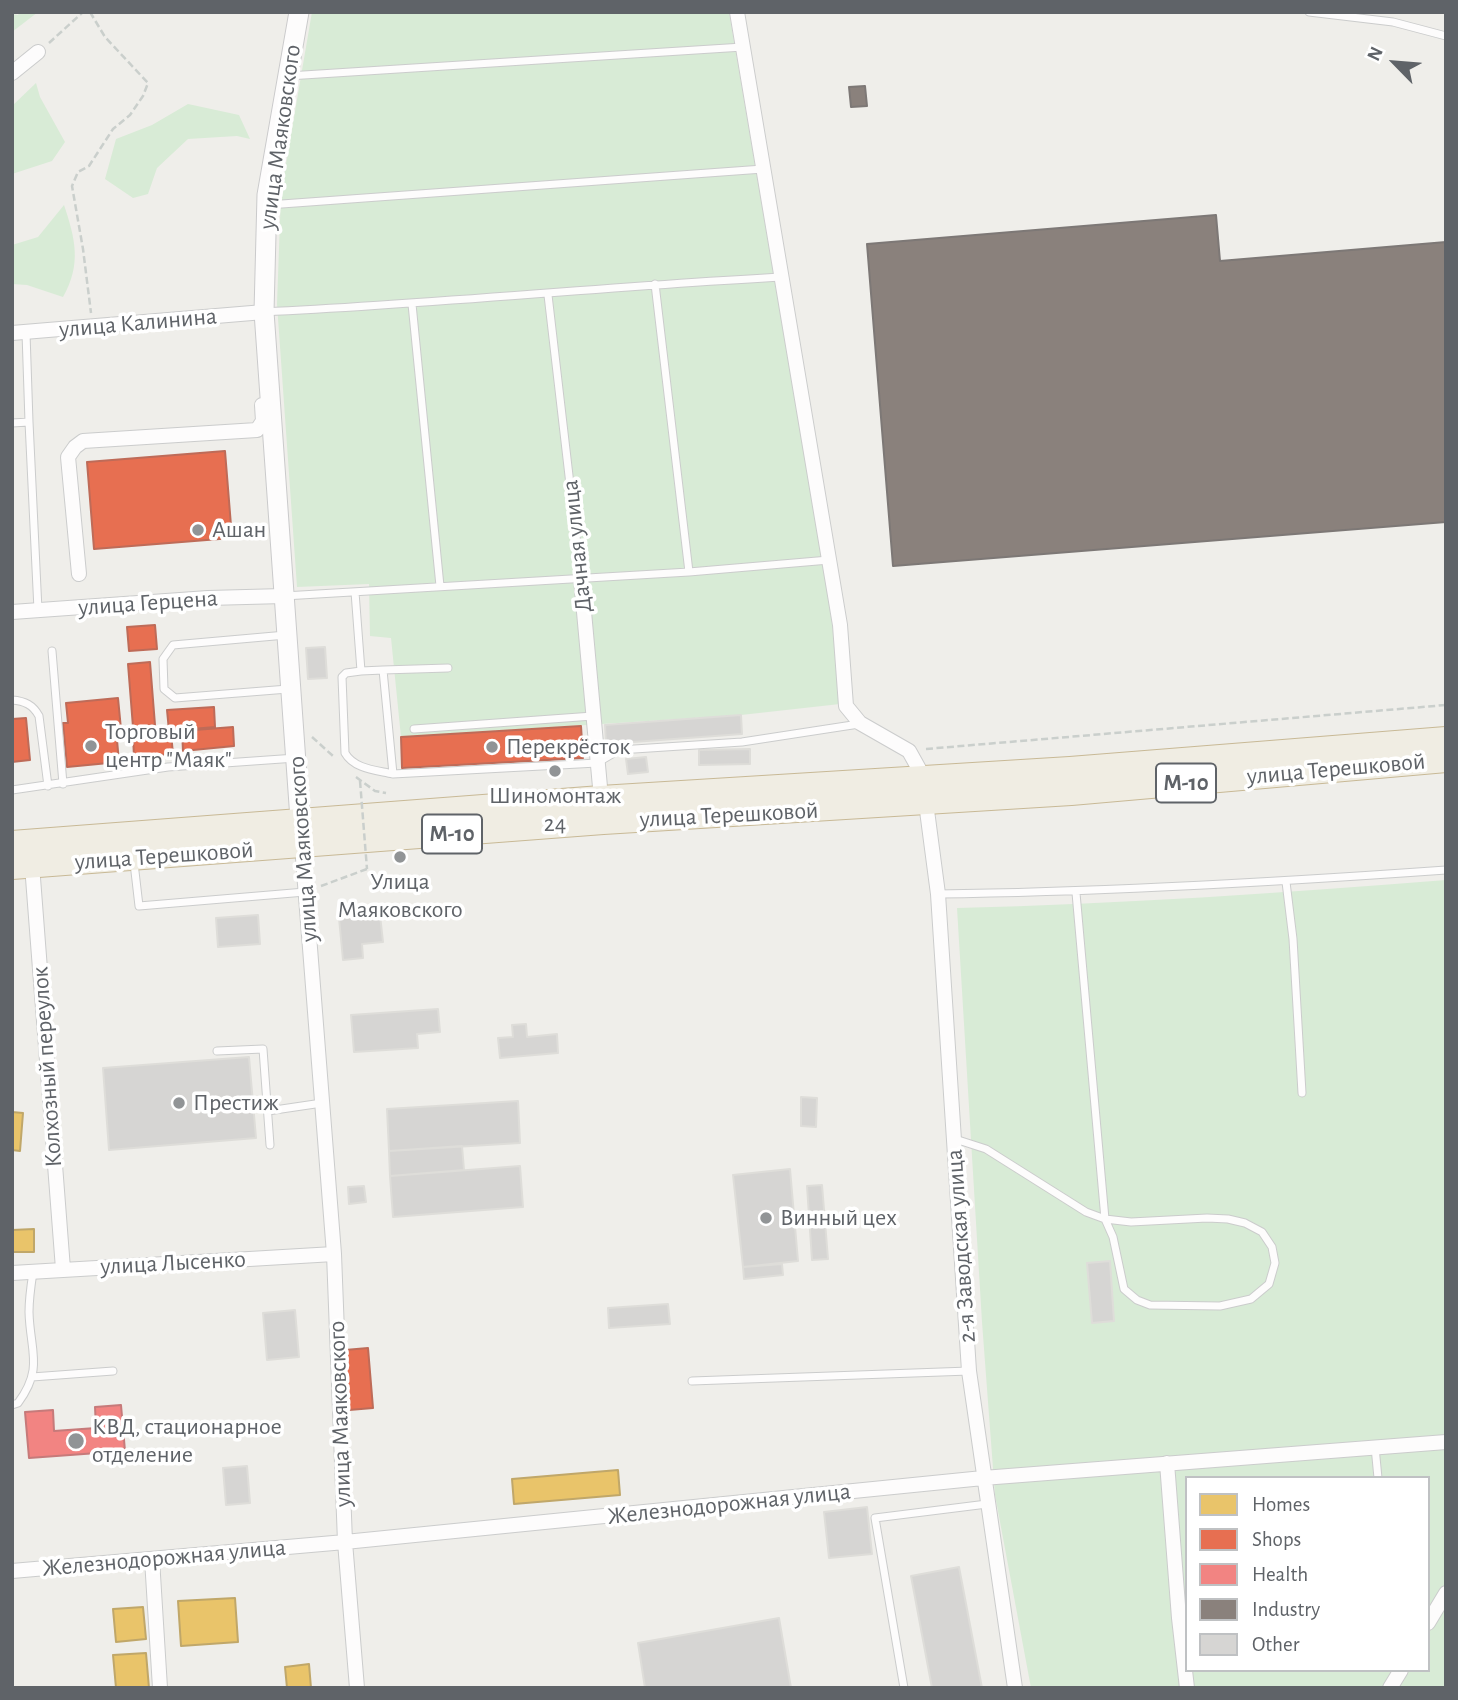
<!DOCTYPE html>
<html>
<head>
<meta charset="utf-8">
<style>
	body { margin:0 }
	#map { position:relative; width:1458px; height:1700px; overflow:hidden; background:#efeeea; font-family:"Alegreya Sans",sans-serif }
	canvas { display:block }
	.frame { position:absolute; inset:0; border:14px solid #5f6368; pointer-events:none }
	.legend { position:absolute; left:1185px; top:1476px; width:245px; height:196px; box-sizing:border-box; background:#fff; border:2px solid #bfc1c3; margin:0; padding:9px 12px; list-style:none; font-size:21px; color:#5f6368 }
	.legend li { display:flex; align-items:center; gap:14px; height:35px }
	.legend b { width:35px; border:2px solid #bfc1c3 }
	.north { position:absolute; left:1360px; top:28px; width:70px; height:70px; -webkit-text-stroke:5px #fff; paint-order:stroke; rotate:295deg; font-size:19px; font-weight:700; line-height:28px; text-align:center; color:#5f6368 }
	.north::after { content:''; display:block; margin:auto; width:24px; height:32px; background:#5f6368; clip-path:polygon(50% 0,100% 100%,50% 72%,0 100%) }
</style>
</head>
<body>
<div id="map">
<canvas width="1458" height="1700"></canvas>
<div class="frame"></div>
<ul class="legend">
<li><b style="height:19px;background:#e9c46a"></b>Homes</li>
<li><b style="height:19px;background:#e76f51"></b>Shops</li>
<li><b style="height:19px;background:#f28482"></b>Health</li>
<li><b style="height:19px;background:#8a817c"></b>Industry</li>
<li><b style="height:19px;background:#d6d5d3"></b>Other</li>
</ul>
<div class="north">N</div>
</div>
<script>
const g = document.querySelector('canvas').getContext('2d');
g.lineJoin = 'round';
function paint(path, color) {
  g.fillStyle = color;
  g.fill(path, 'evenodd');
}
function stroke(path, color, width, dash) {
  g.strokeStyle = color;
  g.lineWidth = width;
  g.lineCap = dash ? 'butt' : 'round';
  g.setLineDash(dash || []);
  g.stroke(path);
}
function write(font, color, halo, rows, align = 'center') {
  g.font = font + ' "Alegreya Sans",sans-serif';
  g.lineWidth = 7;
  g.setLineDash([]);
  g.textBaseline = 'middle';
  g.strokeStyle = halo;
  g.fillStyle = color;
  for (const [text, x, y, turn = 0] of rows) {
    g.save();
    g.translate(x, y);
    g.rotate((+turn || 0) * Math.PI / 180);
    g.textAlign = isNaN(turn) ? turn : align;
    if (halo) g.strokeText(text, 0, 0);
    g.fillText(text, 0, 0);
    g.restore();
  }
}
paint(new Path2D(`
	M20,12H38L12,32V14L18,15Z
	M312,12H729L828,596L841,686L840,704L741,715L401,737L391,638L370,636L369,584L297,587L277,304L281,193Z
	M36,83L40,97L65,142L52,161L12,174V106Z
	M188,104L239,115L250,139L237,136L188,139L157,168L148,194L133,198L105,179L116,139L152,125Z
	M64,205C75,238 82,264 63,297L27,285L12,284V245L38,237Z
	M1446,880V1688H1031L995,1495L982,1322L957,908C1120,904 1283,893 1446,880ZM1187,1478H1428V1670H1187Z`), '#d8ebd6');
const homes = new Path2D(`
	M12,1112L23,1113L20,1151L12,1150Z
	M34,1229V1252H12V1230Z
	M618,1470L620,1495L514,1504L512,1479Z
	M235,1598L238,1642L181,1646L178,1601Z
	M143,1607L146,1639L116,1642L113,1609Z
	M146,1653L149,1688H116L113,1655Z
	M309,1664L311,1688H287L285,1667Z`);
paint(homes, '#e9c46a');
stroke(homes, '#c0a769', 2);
const shops = new Path2D(`
	M225,451L232,538L94,549L87,462Z
	M155,625L157,649L129,651L127,627Z
	M150,662L155,725L133,727L128,664Z
	M118,698L121,729H116L119,762L67,767L63,723H68L66,703Z
	M214,707L215,727L169,731L167,710Z
	M26,718L30,760L12,762V719Z
	M581,726L583,758L402,768L401,737Z
	M233,727L234,746L183,751L182,731Z
	M171,733L173,754L134,757L133,736Z
	M368,1348L373,1408L349,1410L345,1350Z`);
paint(shops, '#e76f51');
stroke(shops, '#be6b58', 2);
const health = new Path2D(`
	M121,1405L125,1451L29,1458L25,1412L53,1410L54,1431L96,1428L95,1407Z`);
paint(health, '#f28482');
stroke(health, '#c67a7a', 2);
const industry = new Path2D(`
	M865,86L867,106L851,107L849,87Z
	M1216,215L1220,261L1446,242V522L893,566L867,244Z`);
paint(industry, '#8a817c');
stroke(industry, '#7d7876', 2);
const building = new Path2D(`
	M325,647L327,678L308,679L306,648Z
	M741,715L742,734L606,744L605,725Z
	M750,749V764L699,765V750Z
	M646,757L648,772L628,774L626,759Z
	M258,915L260,944L218,947L216,918Z
	M380,915L383,942L362,944L363,958L343,960L339,918Z
	M438,1009L440,1032L417,1034L418,1048L354,1052L351,1015Z
	M526,1024L527,1037L557,1034L558,1053L500,1058L498,1038L513,1037L512,1025Z
	M249,1057L256,1138L109,1150L103,1068Z
	M801,1097L817,1098L816,1127L801,1126Z
	M518,1101L520,1143L389,1151L387,1109Z
	M462,1146L464,1170L390,1176L389,1151Z
	M520,1166L523,1207L393,1217L390,1176Z
	M790,1169L798,1261L743,1267L733,1175Z
	M822,1185L828,1259L812,1260L807,1186Z
	M364,1186L366,1202L349,1204L348,1187Z
	M1110,1261L1114,1321L1092,1323L1087,1263Z
	M782,1264L783,1275L744,1279L743,1267Z
	M668,1304L670,1324L609,1328L608,1308Z
	M295,1310L299,1357L267,1360L263,1313Z
	M247,1466L250,1503L226,1505L223,1468Z
	M867,1507L872,1554L829,1558L824,1512Z
	M959,1567L982,1688H932L911,1576Z
	M779,1618L791,1688H645L638,1643Z`);
paint(building, '#d6d5d3');
stroke(building, '#deddd9', 2);
const lane = new Path2D(`
	M1309,12L1393,22L1446,36
	M288,76L743,47
	M268,205L763,169
	M655,284L689,572
	M548,295L581,579
	M412,304L440,586
	M264,312C437,304 610,286 783,277
	M29,422L38,610
	M12,423L29,422L26,333
	M355,592L361,671L383,670
	M284,596L689,572L829,560
	M286,635L173,645L163,659L164,689L175,698L288,689
	M52,651L63,784
	M448,668L383,670L393,774L597,763L619,750L742,742L859,724
	M361,671L346,673L342,677L345,753C354,769 376,770 393,774
	M12,700C25,701 33,705 39,716L48,786
	M414,729L593,716
	M12,790L168,767L296,758
	M134,863L139,906L305,892
	M1286,882L1293,939L1302,1093
	M938,894C1108,892 1277,882 1446,870
	M217,1051L263,1049L270,1145
	M268,1111L322,1103
	M955,1139L986,1149L1086,1212L1105,1219L1131,1222L1207,1218L1228,1219L1245,1223L1262,1232L1272,1247L1275,1263L1269,1284L1251,1299L1220,1306L1150,1305L1137,1300L1124,1289L1113,1237L1105,1219L1076,893
	M32,1377L113,1371
	M692,1381L969,1371
	M12,1405L18,1403C44,1368 30,1351 29,1312C29,1299 31,1285 33,1272
	M1375,1447L1378,1478
	M904,1688L875,1518L987,1504`);
const street = new Path2D(`
	M737,12L840,625L846,706L860,723L909,751L919,769L926,803L938,894L969,1371L1015,1688
	M12,73L38,52
	M12,333L264,312
	M79,574L68,457L75,447L83,441L257,430L263,421L262,405
	M581,579L601,798
	M12,612L208,598L284,596
	M302,846L334,1254L345,1542L357,1688
	M32,865L63,1269
	M12,1273L334,1254
	M1167,1463L1179,1618L1187,1688
	M152,1559L160,1688
	M12,1571L345,1542L983,1478L1446,1442
	M1428,1623L1446,1593
	M1390,1688L1401,1670`);
const secondary = new Path2D(`
	M299,12L267,195L264,312L301,833`);
const highway = new Path2D(`
	M12,843L601,798L1070,769L1446,739
	M12,867L603,822L1071,793L1446,760`);
stroke(lane, '#cbcccc', 9);
stroke(street, '#cbcccc', 16);
stroke(secondary, '#cacacb', 21);
stroke(highway, '#c8b996', 26);
stroke(new Path2D(`
	M90,12L105,37L148,83L143,96L130,115L113,129L89,166L78,172L72,186L83,249L91,313
	M49,43L83,12
	M312,737L333,756
	M926,749L1446,705
	M356,777L375,791L386,793
	M321,886L367,869`), '#cacfcc', 2.5, [7, 3.5]);
stroke(lane, '#fdfcfc', 7);
stroke(street, '#fdfcfc', 14);
stroke(secondary, '#fdfcfc', 19);
stroke(highway, '#f0ede3', 24);
stroke(new Path2D(`
	M360,781L367,869`), '#cacfcc', 2.5, [7, 3.5]);
for (const [x, y, r, color] of [
	[198,530,7,"#919496"],
	[91,746,7,"#919496"],
	[492,747,7,"#919496"],
	[555,771,7,"#919496"],
	[400,857,7,"#919496"],
	[179,1103,7,"#919496"],
	[766,1218,7,"#919496"],
	[76,1441,9,"#919496"]
]) {
  const dot = new Path2D();
  dot.arc(x, y, r, 0, 2 * Math.PI);
  g.fillStyle = color;
  g.fill(dot);
  stroke(dot, '#fff', 2.5);
}
for (const [x, y, w] of [
	[1186,783,60],
	[452,834,60]
]) {
  const box = new Path2D();
  box.roundRect(x - w / 2, y - 19.5, w, 39, 5);
  g.fillStyle = '#fff';
  g.fill(box);
  stroke(box, '#5f6368', 2);
}
write('bold 23px', '#5f6368', null, [
	["М-10",1186,783],
	["М-10",452,834]
]);
write('24px', '#5f6368', '#fff', [
	["улица Маяковского",280,137,-82],
	["улица Калинина",138,323,-5],
	["Дачная улица",577,546,-96],
	["улица Герцена",148,603,-4],
	["улица Терешковой",1336,769,-5],
	["улица Терешковой",729,815,-3],
	["улица Маяковского",303,849,-94],
	["улица Терешковой",164,856,-4],
	["Колхозный переулок",47,1067,-94],
	["2-я Заводская улица",961,1246,-94],
	["улица Лысенко",173,1263,-3],
	["улица Маяковского",340,1414,-92],
	["Железнодорожная улица",729,1504,-6],
	["Железнодорожная улица",164,1558,-5]
]);
write('24px', '#5f6368', '#fff', [
	["Ашан",212,530],
	["Торговый",105,732],
	["центр \"Маяк\"",105,760],
	["Перекрёсток",506,747],
	["Шиномонтаж",555,796,"center"],
	["24",555,824,"center"],
	["Улица",400,882,"center"],
	["Маяковского",400,910,"center"],
	["Престиж",193,1103],
	["Винный цех",780,1218],
	["КВД, стационарное",92,1427],
	["отделение",92,1455]
], 'left');
</script>
</body>
</html>
